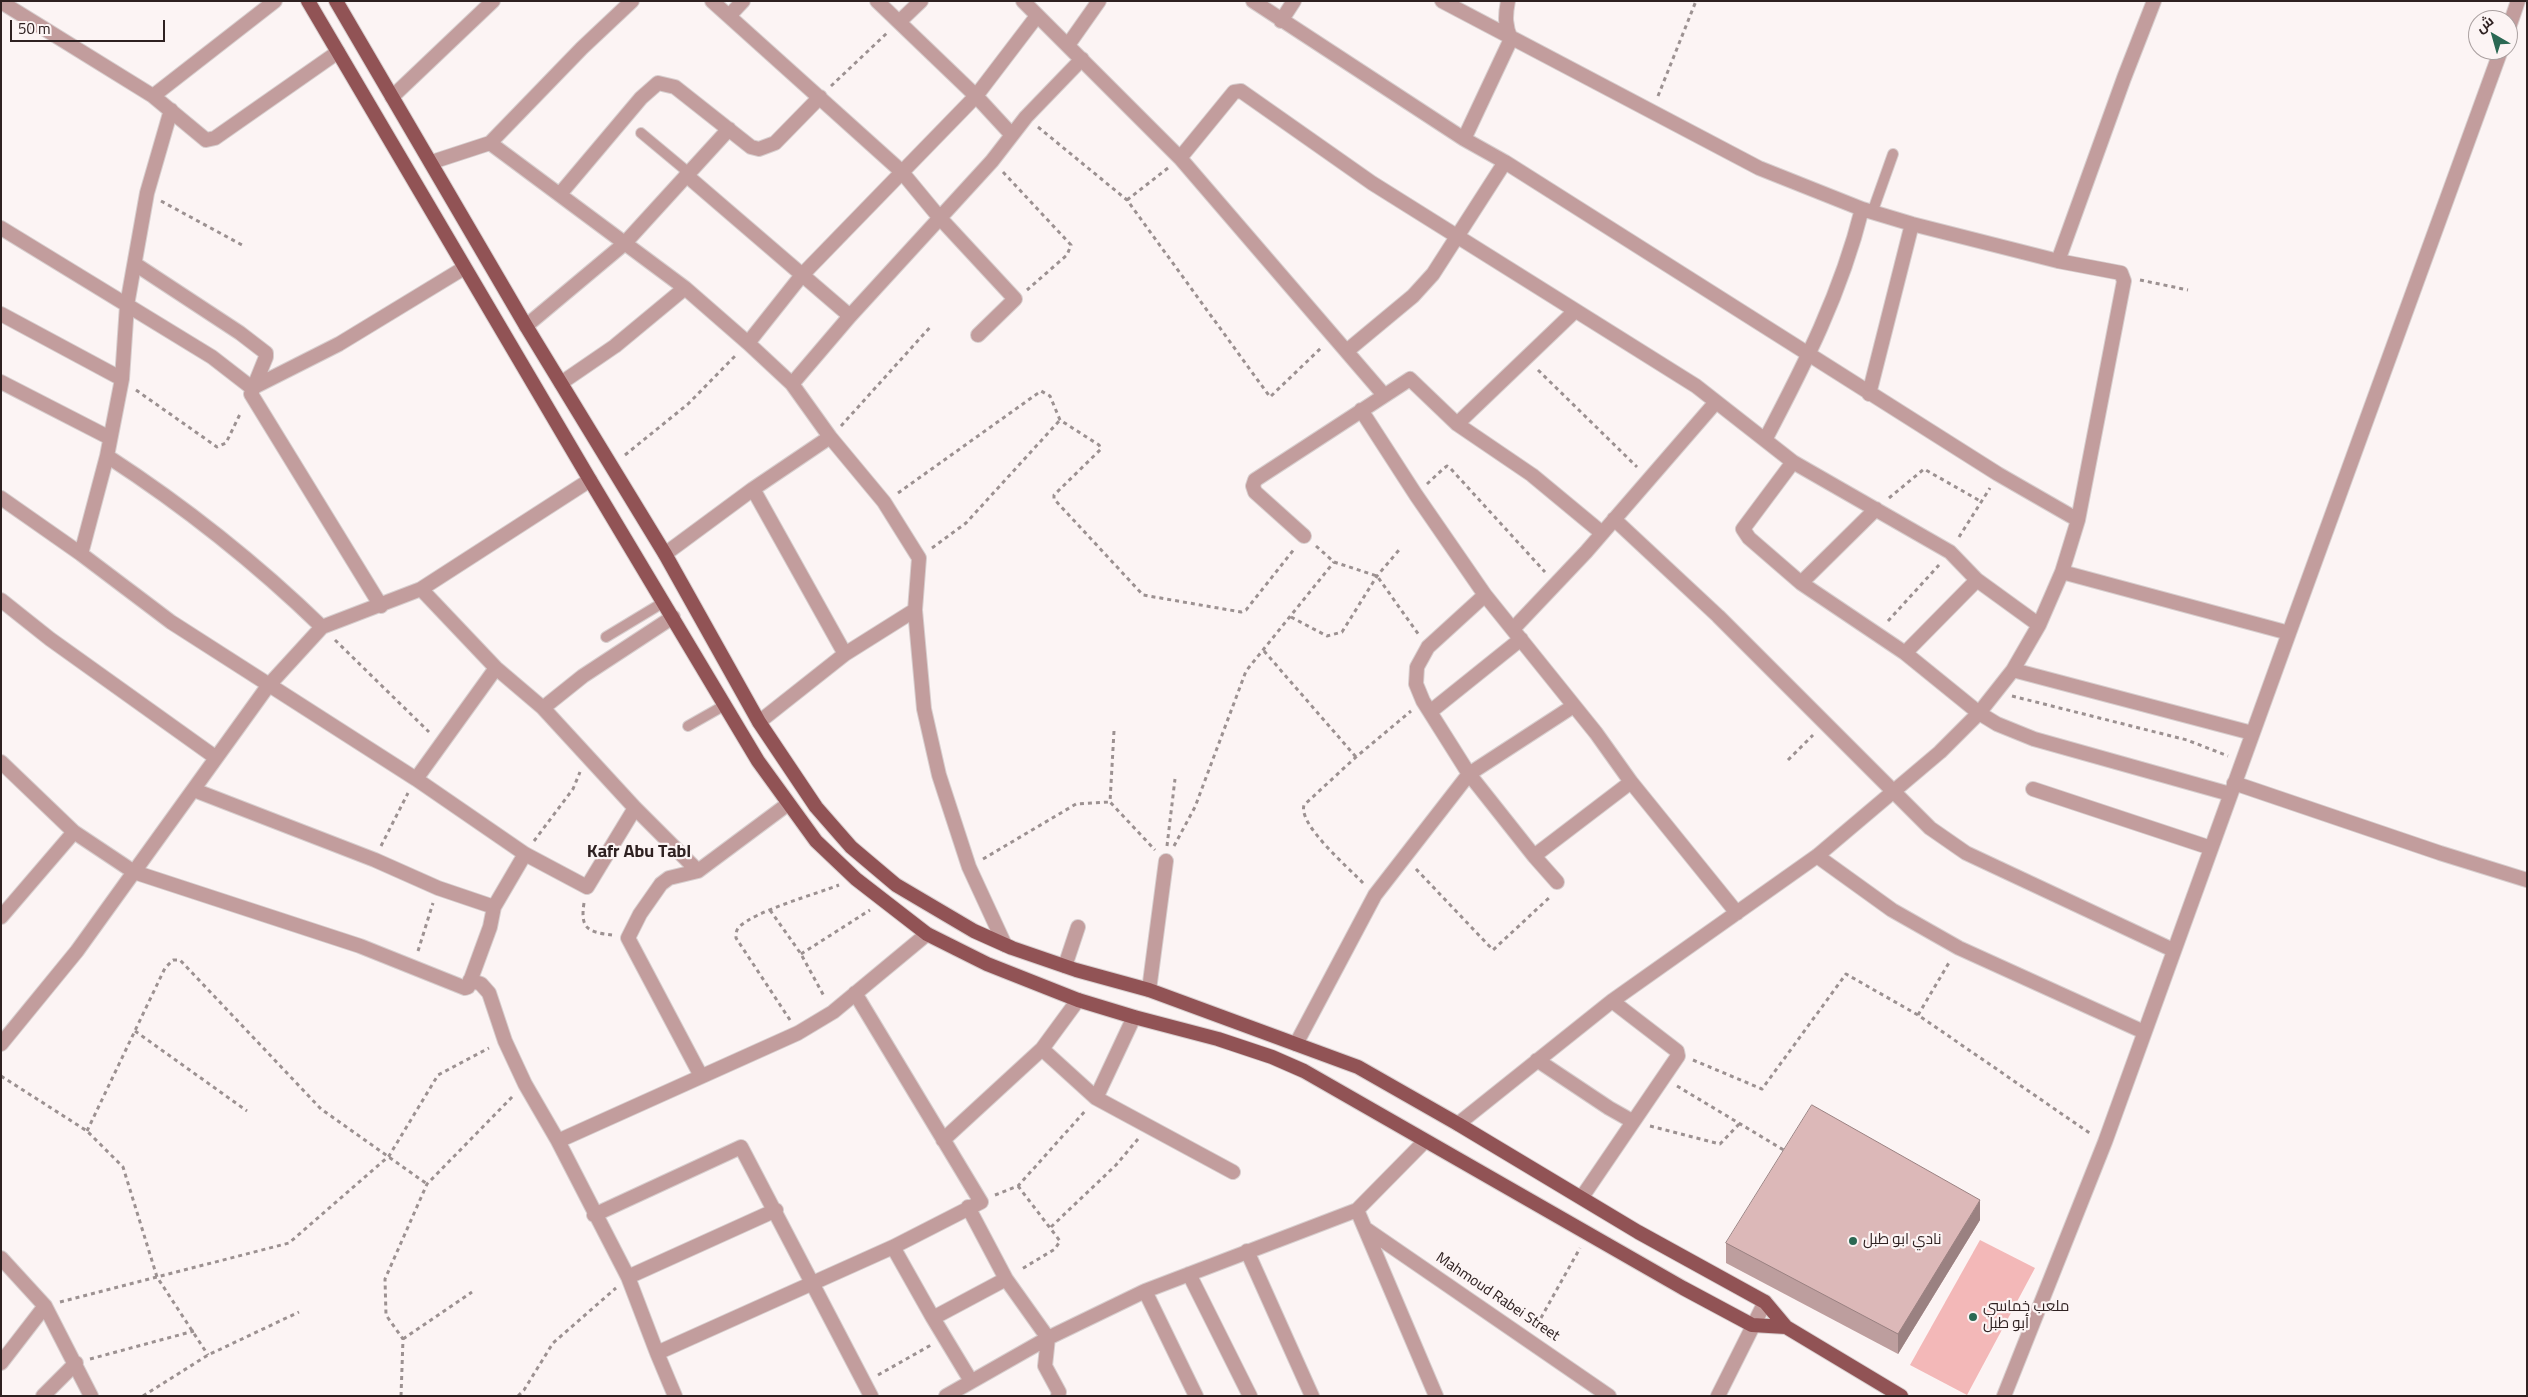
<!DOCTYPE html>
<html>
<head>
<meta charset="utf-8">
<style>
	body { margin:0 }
	#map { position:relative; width:2528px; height:1397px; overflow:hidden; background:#fcf4f4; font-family:Georgia,Cairo,serif }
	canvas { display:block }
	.frame { position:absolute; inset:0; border:2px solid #2f2121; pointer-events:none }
	.north { position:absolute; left:2468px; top:10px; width:50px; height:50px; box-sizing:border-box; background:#fcf4f4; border:1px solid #aaa0a0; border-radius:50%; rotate:322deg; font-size:14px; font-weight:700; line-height:20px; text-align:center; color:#2f2121 }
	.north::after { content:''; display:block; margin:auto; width:18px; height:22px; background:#2b6853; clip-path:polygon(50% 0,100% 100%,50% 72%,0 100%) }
	.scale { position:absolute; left:10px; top:20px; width:155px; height:22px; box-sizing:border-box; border:2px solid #2f2121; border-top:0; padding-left:6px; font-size:15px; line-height:18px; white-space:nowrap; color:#2f2121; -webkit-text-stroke:4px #fcf4f4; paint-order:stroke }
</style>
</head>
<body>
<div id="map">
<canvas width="2528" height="1397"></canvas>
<div class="frame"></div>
<div class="north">ش</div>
<div class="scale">50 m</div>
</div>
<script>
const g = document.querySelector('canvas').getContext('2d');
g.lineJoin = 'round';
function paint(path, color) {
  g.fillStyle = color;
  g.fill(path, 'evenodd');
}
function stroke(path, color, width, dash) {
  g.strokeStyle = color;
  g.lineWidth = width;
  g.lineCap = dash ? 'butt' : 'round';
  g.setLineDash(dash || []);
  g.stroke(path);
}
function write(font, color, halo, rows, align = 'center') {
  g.font = font + ' Georgia,Cairo,serif';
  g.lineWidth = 4.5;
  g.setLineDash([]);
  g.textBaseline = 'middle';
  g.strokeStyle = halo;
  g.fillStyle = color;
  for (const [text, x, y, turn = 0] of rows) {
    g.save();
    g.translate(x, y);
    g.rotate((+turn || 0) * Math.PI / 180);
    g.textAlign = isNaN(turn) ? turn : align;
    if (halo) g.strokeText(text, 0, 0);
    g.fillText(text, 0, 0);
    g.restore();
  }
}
paint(new Path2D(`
	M1980,1240L2035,1268L1967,1395L1910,1365Z`), '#f3b8b8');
const service = new Path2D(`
	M641,133L689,173
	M1872,213L1893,154
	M606,637L664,602
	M688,726L725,705`);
const minor = new Path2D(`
	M712,1L901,171L939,217L1015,299L978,335
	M877,1L976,96L1012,135
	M1023,1L1180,158L1384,395
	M1253,1L1464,139L1505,162L1998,474L2078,520
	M1442,1L1759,168L1862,209C1841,293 1805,364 1765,440
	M1,2L153,96L206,140L215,138L338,52
	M729,16L743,1
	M1281,21L1294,1
	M899,22L921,1
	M2508,30L2518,1
	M1068,45L1099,1
	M153,96L275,1
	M392,97L493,1
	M1464,139L1511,39C1505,26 1505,16 1508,1
	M490,143L685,288L748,343L792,384L830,437L884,502L919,558L915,610L924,709L939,775L969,867L1005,945
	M1180,158L1234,92L1241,91L1372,183L1696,386L1793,462L1950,552L1977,580L2039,625
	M432,162L490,143L582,48L632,1
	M686,175L850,316
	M560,194L641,98L658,83L675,87L751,147L759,149L775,143L820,97
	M1862,209L1912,224L2058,261L2121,273L2124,281L2078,520L2062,572
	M1,228L212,357L252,388L339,344L464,268
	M2058,261L2124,78L2154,1
	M135,264L240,333L266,353V357L251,394L381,606
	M1,314L122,379
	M526,326L624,244L729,129
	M748,343L802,275L976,96L1037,16
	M1348,350L1413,296L1433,274L1505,162
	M1,382L110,438
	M561,383L615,346L685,288
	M792,384L850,316L992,161L1026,117L1082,59
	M1869,394L1912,224
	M1361,410L1416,495L1485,595L1596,733L1631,782L1737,913
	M1457,424L1575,311
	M107,456C184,506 256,563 322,627
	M1793,462L1743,529L1749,538L1801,583L1905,653L1979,713L1997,724L2034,739L2230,794
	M753,489L845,654
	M1,498L81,554L171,622L416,779L525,854L587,887L635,808
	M1614,519L1718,616L1930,828L1966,853L2173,950
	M1304,536L1255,492L1253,486L1255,480L1410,379L1457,424L1532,475L1602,533
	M81,554L107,456L122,379L127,305L147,193L171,110
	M665,554L753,489L830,437
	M1801,583L1876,509
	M421,589L496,668L543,708L635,808L698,871
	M1485,595L1428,647L1417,667L1416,684L1423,701L1469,774L1534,856L1557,882
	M1,600L50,639L215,757
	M1513,629L1586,552L1716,402
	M2289,633L2501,50
	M1905,653L1977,580
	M2013,670L2252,733
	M543,708L583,676L673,617
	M1430,712L1521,639
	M759,722L845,654L915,610
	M1,762L74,832L134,872L360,946L465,988L468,987L490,927L494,907L525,854
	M416,779L496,668
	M2234,783L2440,853L2527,880
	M2033,789L2211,848
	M194,790L375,860L438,888L494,907
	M1534,856L1631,782
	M1817,856L1892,910L1959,948L2144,1032
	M1,917L74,832
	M1065,966L1078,927
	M470,980L481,984L489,993L505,1041L525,1084L558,1141L628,1277L657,1353L893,1247L981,1202L855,993
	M1149,990L1166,861
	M1,1044L77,951L268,686L322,627L421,589L590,480
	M1296,1044L1375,895L1469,774L1572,707
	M1042,1049L1096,1098L1233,1172
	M1537,1060L1609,1108L1632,1121
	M701,1076L628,938L640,914L661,884L669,878L698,871L788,804
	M1096,1098L1134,1017
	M1458,1124L1612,1001L1817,856L1940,752L1979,713L2013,670L2039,625L2062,572L2289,633L2105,1142L2004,1396
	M943,1140L1042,1049L1078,1000
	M558,1141L798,1033L833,1012L927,934
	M1582,1197L1678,1056L1677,1051L1612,1001
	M968,1207L1006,1279L1048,1338L1045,1366L1059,1392L1058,1396
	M1357,1210L1436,1396
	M594,1215L741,1147L871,1396
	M1366,1229L1609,1396
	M893,1247L933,1318L1006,1279
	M1247,1251L1312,1396
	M1,1258L45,1306L91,1396
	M1189,1274L1250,1396
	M628,1277L776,1210
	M1145,1291L1196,1396
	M933,1318L971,1381
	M657,1353L675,1396
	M1,1363L45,1306
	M43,1396L76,1363
	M946,1396L1048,1338L1145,1291L1357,1210L1424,1142
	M1718,1396L1765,1302`);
const primary = new Path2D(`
	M308,1L590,480L758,761L816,841L856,879L927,934L987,964L1078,1000L1134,1017L1218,1039L1272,1057L1304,1071L1683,1288L1752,1325L1786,1327
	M336,1L526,326L665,554L759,722L816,807L851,847L896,885L974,931L1012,948L1076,970L1149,990L1358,1067L1458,1124L1638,1232L1765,1302L1786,1327L1901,1396`);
stroke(service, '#d7cece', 12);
stroke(minor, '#d7cece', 16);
stroke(primary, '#d7cece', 16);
stroke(new Path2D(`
	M831,86L887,33
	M1658,96L1696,1
	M1038,127L1127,200L1270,397L1321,348
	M1003,172L1071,245L1067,255L1027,290
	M1127,200L1168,168
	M161,201L242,245
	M2140,280L2188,290
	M1538,370L1637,467
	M136,390L217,447L226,443L241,412
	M841,426L932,325
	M625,455L688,404L737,354
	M1427,484L1444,468L1447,466L1451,469L1545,572
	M898,493L1041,391L1050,396L1060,420L1099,445L1101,449L1054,495V499L1143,595L1241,612L1246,610L1295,548
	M1889,498L1924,469L1982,502
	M1959,537L1990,488
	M1316,546L1334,562L1377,576L1419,635
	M932,548L966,523L1060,420
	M1291,617L1327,636L1342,632L1377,576L1399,550
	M1888,621L1939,565
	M335,640L429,732
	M1264,651L1356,757
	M2012,696L2187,740L2228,756
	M1114,731L1110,802L1155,850
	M1788,760L1813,735
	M534,841L573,789L580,772
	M381,846L408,793
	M1167,846L1175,779
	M1174,846L1195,807L1246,671L1334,562
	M983,859L1076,804L1110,802
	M1416,869L1493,950L1551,896
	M1363,883C1349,868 1298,825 1304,805L1356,757L1411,711
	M584,903C580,929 588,932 612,935
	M770,910L801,954L825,998
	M418,951L433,903
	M801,954L870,910
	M1918,1015L1950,961
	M790,1020L736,938C736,934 736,930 739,927C755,911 816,894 839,885
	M135,1031L247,1111
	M1693,1060L1762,1089L1846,974L1918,1015L2091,1134
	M1,1076L87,1131L123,1167L157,1277L208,1355
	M1677,1086L1787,1152
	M1650,1126L1720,1144L1741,1122
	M87,1131L165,968L173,960H180L321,1109L427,1184
	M1018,1186L1060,1241L1055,1249L1020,1270
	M995,1195L1018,1186L1086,1110
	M1051,1227L1116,1165L1138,1139
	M60,1302L289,1243L389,1156L438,1075L489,1048
	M1537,1325L1580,1248
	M403,1339L472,1292
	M90,1359L194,1331
	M878,1375L931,1345
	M143,1396L208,1355L299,1312
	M401,1396L403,1339L386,1315L385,1279L427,1184L514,1095
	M518,1396L524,1390L553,1343L616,1288`), '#9c9191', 3, [4, 4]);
stroke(service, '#c29d9d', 10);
stroke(minor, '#c29d9d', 14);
stroke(primary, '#915355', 14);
paint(new Path2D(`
	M1980,1220L1898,1354L1726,1263V1243Z`), '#bd9e9e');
paint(new Path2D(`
	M1980,1200V1220L1898,1354V1334Z`), '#9a8181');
const building = new Path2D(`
	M1812,1105L1980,1200L1898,1334L1726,1243Z`);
paint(building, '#dcb8b8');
stroke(building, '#9a8181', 1);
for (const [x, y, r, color] of [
	[1853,1241,5,"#2b6853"],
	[1973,1317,5,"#2b6853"]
]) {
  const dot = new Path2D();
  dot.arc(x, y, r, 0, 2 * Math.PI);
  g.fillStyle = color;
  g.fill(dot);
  stroke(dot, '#fcf4f4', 2);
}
write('15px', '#2f2121', '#fcf4f4', [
	["نادي ابو طبل",1863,1241],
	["ملعب خماسي",1983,1308],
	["أبو طبل",1983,1325]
], 'left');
write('15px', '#2f2121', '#fcf4f4', [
	["Mahmoud Rabei Street",1497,1298,34]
]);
write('bold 18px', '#2f2121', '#fcf4f4', [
	["Kafr Abu Tabl",639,853]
]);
</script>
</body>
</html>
